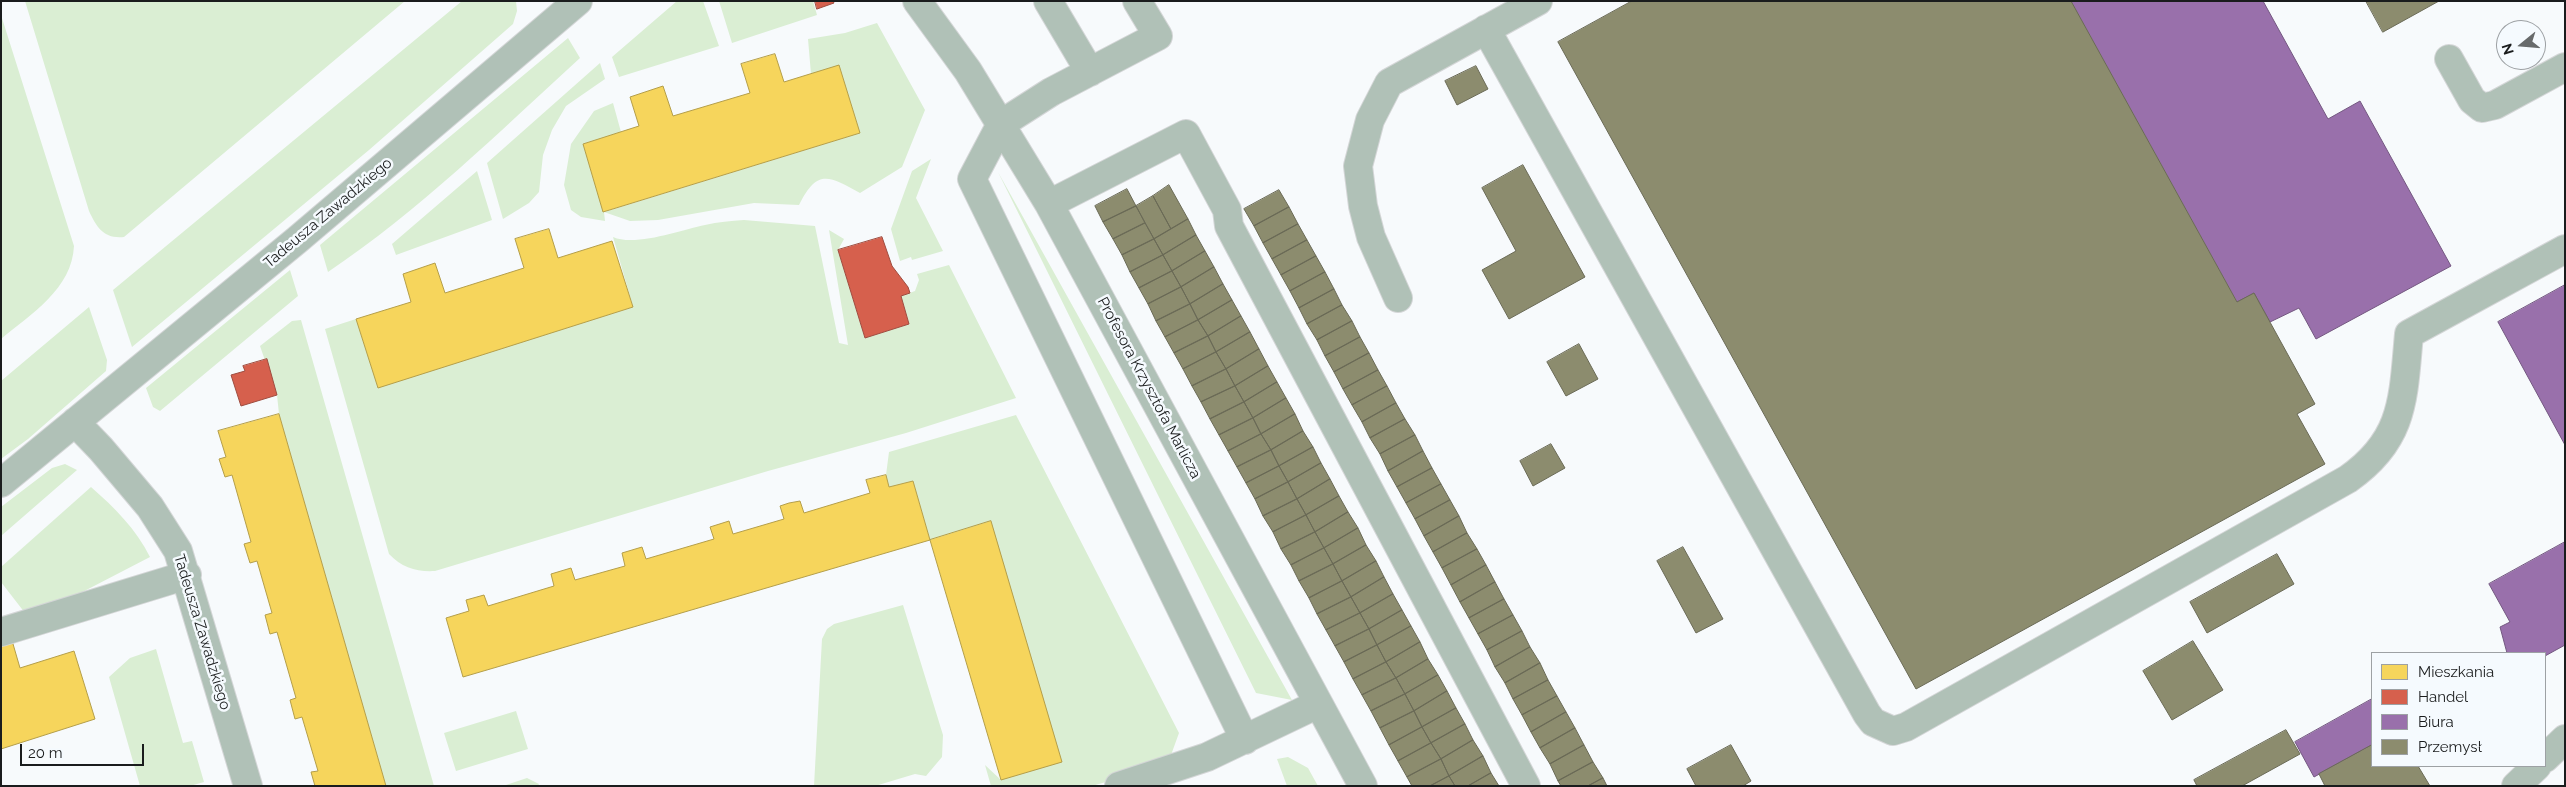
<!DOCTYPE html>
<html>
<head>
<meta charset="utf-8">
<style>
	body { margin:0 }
	#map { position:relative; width:2566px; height:787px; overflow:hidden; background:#f7fafc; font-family:Raleway,sans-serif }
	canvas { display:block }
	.frame { position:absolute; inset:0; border:2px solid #1a1c1d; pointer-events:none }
	.legend { position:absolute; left:2371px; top:652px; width:175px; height:115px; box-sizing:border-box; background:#f5fafe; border:1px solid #9da1a4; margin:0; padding:6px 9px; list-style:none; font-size:15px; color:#1a1c1d }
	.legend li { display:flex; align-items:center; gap:10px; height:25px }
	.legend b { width:25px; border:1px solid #9da1a4 }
	.north { position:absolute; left:2496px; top:20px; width:50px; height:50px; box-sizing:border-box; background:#f5fafe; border:1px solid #9da1a4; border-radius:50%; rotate:253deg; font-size:14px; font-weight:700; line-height:20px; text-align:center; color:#1a1c1d }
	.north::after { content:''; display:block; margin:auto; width:18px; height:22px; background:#676a6b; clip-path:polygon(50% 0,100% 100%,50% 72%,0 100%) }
	.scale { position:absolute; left:20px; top:744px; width:124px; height:22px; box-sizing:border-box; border:2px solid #1a1c1d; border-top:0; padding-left:6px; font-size:15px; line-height:18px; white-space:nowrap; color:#1a1c1d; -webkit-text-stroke:4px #f5fafe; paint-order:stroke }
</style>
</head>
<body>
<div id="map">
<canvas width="2566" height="787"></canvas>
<div class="frame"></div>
<ul class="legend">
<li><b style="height:14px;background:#f6d55c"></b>Mieszkania</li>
<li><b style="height:14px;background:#d6604d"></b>Handel</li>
<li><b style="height:14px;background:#9970ab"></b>Biura</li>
<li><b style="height:14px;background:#8c8c6e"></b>Przemysł</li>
</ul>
<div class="north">N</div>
<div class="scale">20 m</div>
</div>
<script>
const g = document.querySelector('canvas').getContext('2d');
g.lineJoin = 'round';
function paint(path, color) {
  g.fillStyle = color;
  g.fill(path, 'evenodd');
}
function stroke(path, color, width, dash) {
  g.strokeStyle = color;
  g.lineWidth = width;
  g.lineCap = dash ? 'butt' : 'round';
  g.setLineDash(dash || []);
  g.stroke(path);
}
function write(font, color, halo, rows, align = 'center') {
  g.font = font + ' Raleway,sans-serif';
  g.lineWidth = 5;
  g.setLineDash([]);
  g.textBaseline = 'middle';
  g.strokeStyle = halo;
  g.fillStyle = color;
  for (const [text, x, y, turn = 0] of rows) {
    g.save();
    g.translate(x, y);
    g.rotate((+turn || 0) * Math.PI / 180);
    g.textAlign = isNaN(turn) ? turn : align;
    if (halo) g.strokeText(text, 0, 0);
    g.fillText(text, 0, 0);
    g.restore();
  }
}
paint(new Path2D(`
	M25,1H405L124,237C104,239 97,228 89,211Z
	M462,1H516L517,11L513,24L369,150L132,347L113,290Z
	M677,1H703L719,46L619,77L612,57Z
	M719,1H813L817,15L732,43Z
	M1,15L74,246C72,289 31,314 1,339Z
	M877,23L925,110L902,167L860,193C828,175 817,169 799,205L754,203L658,220L630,221L604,212L605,221L581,217L571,210L564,185L571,144L594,111L613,103L621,132L583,144L604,212L860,133L839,66L811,74L808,39L845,33Z
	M568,38L580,58C499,132 419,211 328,272L320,245Z
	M600,63L605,79L566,106L552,130L543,155L539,192L529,203L503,219L487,163Z
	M931,159L916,198L943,251L912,260L911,257L900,261L891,229L912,171Z
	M477,171L492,220L396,255L392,244Z
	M998,172L1292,700L1256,693Z
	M744,220L815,226L839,343L848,345L829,230L844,239L838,250L865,338L909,324L901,296L915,291L919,280L917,274L949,265L1016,398L906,433L768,471L435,571C417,572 402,568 389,554L325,329L356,319L378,387L633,307L613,237C635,247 681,230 705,225C718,222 731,221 744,220Z
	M290,270L298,296L160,411L153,407L146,388Z
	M89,307L107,360L106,371L28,439L1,459V381Z
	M301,320L434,786H386L279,414L277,395L260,346L292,321Z
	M1016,415L1179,733L1171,755L1140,772L1092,786H991L985,765L1001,780L991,522L930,540L913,481L889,487L886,475L889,452Z
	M65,464L77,470L1,536V507L52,468Z
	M91,487C115,508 136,529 150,557L67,600L25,613L1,582V567Z
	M903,605L943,735L942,757L926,776L915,774L875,786H814L822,639L827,629L834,624Z
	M156,649L183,743L192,741L204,782L190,786H140L109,677L130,658Z
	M516,711L528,749L456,771L444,733Z
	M1288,757L1308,768L1318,786H1287L1277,759Z
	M527,778L539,784L538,786H503Z`), '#daeed3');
const homes = new Path2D(`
	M775,54L784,82L839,65L860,133L603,212L583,144L639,126L630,97L663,86L673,116L750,93L741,64Z
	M549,229L558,258L612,241L633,307L378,388L356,319L411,302L403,274L435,263L445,293L524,268L515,239Z
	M279,414L386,786H315L311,772L318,771L302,717L295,719L290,700L296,698L277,632L270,634L265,615L272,613L257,561L250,563L244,544L251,542L232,475L225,477L219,459L226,457L218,431Z
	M886,475L889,487L913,481L930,540L463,677L446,618L469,611L466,600L484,595L488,606L554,586L551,574L571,568L575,580L625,566L622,553L642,547L646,559L714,539L710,527L729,521L733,534L784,519L780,506L789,503L800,501L804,513L870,493L866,480Z
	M991,521L1062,762L1001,780L930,540Z
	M11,637L20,668L74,651L95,719L1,749V640Z`);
paint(homes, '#f6d55c');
stroke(homes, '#b49e49', 1);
const shops = new Path2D(`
	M815,1H833L834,3L817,9Z
	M882,237L892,266L908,287L910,293L901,296L909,324L865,338L838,250Z
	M267,359L277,395L241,406L231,375L245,371L243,366Z`);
paint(shops, '#d6604d');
stroke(shops, '#9e4c3f', 1);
const offices = new Path2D(`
	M2071,1H2263L2328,119L2360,101L2451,266L2316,339L2299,308L2270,322L2254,293L2237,302Z
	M2565,285V445L2498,322Z
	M2565,542V645L2545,656V653H2507L2500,627L2510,622L2489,584Z
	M2372,699V745L2314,777L2295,742Z`);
paint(offices, '#9970ab');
stroke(offices, '#735780', 1);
const industry = new Path2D(`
	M1632,1H2071L2237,302L2254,293L2315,404L2297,414L2325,464L1916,689L1558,42Z
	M2366,1H2439L2383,32Z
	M1476,66L1488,89L1457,105L1445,81Z
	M1523,165L1585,277L1509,319L1482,270L1516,251L1482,188Z
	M1169,185L1188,219L1171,229L1153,196Z
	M1127,189L1136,206L1103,222L1095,206Z
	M1279,190L1289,207L1254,226L1244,209Z
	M1153,196L1171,229L1154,239L1136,206Z
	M1136,206L1145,223L1113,239L1103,222Z
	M1289,207L1298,224L1263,243L1254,226Z
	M1188,219L1196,235L1163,255L1154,239Z
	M1145,223L1154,239L1122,255L1113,239Z
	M1298,224L1307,240L1272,259L1263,243Z
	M1196,235L1205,251L1172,271L1163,255Z
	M1154,239L1163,255L1130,272L1122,255Z
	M1307,240L1316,256L1281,275L1272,259Z
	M1205,251L1214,267L1181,287L1172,271Z
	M1163,255L1172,271L1139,288L1130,272Z
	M1316,256L1325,272L1290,291L1281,275Z
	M1214,267L1223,284L1190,304L1181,287Z
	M1172,271L1181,287L1148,304L1139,288Z
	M1325,272L1334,289L1299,308L1290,291Z
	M1223,284L1232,300L1198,320L1190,304Z
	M1181,287L1190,304L1156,321L1148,304Z
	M1334,289L1342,305L1307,324L1299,308Z
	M1232,300L1241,316L1208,336L1198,320Z
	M1190,304L1198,320L1165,337L1156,321Z
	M1342,305L1352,321L1317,340L1307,324Z
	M1241,316L1250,332L1216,352L1208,336Z
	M1198,320L1208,336L1174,353L1165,337Z
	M1352,321L1360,337L1325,356L1317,340Z
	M1250,332L1259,349L1226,369L1216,352Z
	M1208,336L1216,352L1183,369L1174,353Z
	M1360,337L1369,353L1334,372L1325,356Z
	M1579,344L1598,379L1566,396L1547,362Z
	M1259,349L1268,366L1235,386L1226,369Z
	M1216,352L1226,369L1192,386L1183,369Z
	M1369,353L1378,370L1343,389L1334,372Z
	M1268,366L1277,382L1244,402L1235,386Z
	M1226,369L1235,386L1201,402L1192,386Z
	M1378,370L1387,386L1352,405L1343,389Z
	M1277,382L1286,398L1253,418L1244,402Z
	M1235,386L1244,402L1210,419L1201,402Z
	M1387,386L1396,403L1362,422L1352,405Z
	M1286,398L1295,414L1261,434L1253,418Z
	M1244,402L1253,418L1219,435L1210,419Z
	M1396,403L1405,419L1370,438L1362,422Z
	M1295,414L1303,431L1271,450L1261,434Z
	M1253,418L1261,434L1228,451L1219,435Z
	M1405,419L1415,435L1380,454L1370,438Z
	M1303,431L1313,447L1279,466L1271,450Z
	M1261,434L1271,450L1237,467L1228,451Z
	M1415,435L1423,451L1388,471L1380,454Z
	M1551,444L1565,468L1533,486L1520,461Z
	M1313,447L1321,463L1288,482L1279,466Z
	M1271,450L1279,466L1246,483L1237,467Z
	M1423,451L1432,468L1397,487L1388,471Z
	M1321,463L1330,479L1297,499L1288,482Z
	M1279,466L1288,482L1255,499L1246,483Z
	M1432,468L1441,484L1406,503L1397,487Z
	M1330,479L1339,496L1306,515L1297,499Z
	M1288,482L1297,499L1263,516L1255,499Z
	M1441,484L1450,500L1415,519L1406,503Z
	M1339,496L1348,512L1315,532L1306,515Z
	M1297,499L1306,515L1273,532L1263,516Z
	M1450,500L1459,516L1424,536L1415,519Z
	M1348,512L1358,528L1324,548L1315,532Z
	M1306,515L1315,532L1281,549L1273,532Z
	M1459,516L1467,533L1433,552L1424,536Z
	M1358,528L1366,545L1333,564L1324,548Z
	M1315,532L1324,548L1291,565L1281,549Z
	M1467,533L1477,549L1442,568L1433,552Z
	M1366,545L1376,561L1342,581L1333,564Z
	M1683,547L1723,619L1696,633L1657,561Z
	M1324,548L1333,564L1299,581L1291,565Z
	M1477,549L1486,565L1451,585L1442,568Z
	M2277,554L2294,584L2207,633L2190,602Z
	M1376,561L1384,577L1351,597L1342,581Z
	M1333,564L1342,581L1309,598L1299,581Z
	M1486,565L1495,582L1460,602L1451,585Z
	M1384,577L1393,594L1360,613L1351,597Z
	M1342,581L1351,597L1317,614L1309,598Z
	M1495,582L1504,599L1469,618L1460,602Z
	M1393,594L1402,610L1369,629L1360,613Z
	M1351,597L1360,613L1326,630L1317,614Z
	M1504,599L1513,615L1478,634L1469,618Z
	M1402,610L1411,626L1377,645L1369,629Z
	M1360,613L1369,629L1335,646L1326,630Z
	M1513,615L1522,631L1487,650L1478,634Z
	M1411,626L1420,642L1386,662L1377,645Z
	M1369,629L1377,645L1344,662L1335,646Z
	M1522,631L1530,647L1495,667L1487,650Z
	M2193,641L2223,690L2172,720L2143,671Z
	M1420,642L1428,659L1396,678L1386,662Z
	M1377,645L1386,662L1353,679L1344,662Z
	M1530,647L1540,663L1505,683L1495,667Z
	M1428,659L1438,675L1405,694L1396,678Z
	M1386,662L1396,678L1362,695L1353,679Z
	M1540,663L1548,680L1513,699L1505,683Z
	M1438,675L1447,691L1414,711L1405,694Z
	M1396,678L1405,694L1371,711L1362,695Z
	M1548,680L1557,696L1522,715L1513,699Z
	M1447,691L1456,708L1422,727L1414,711Z
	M1405,694L1414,711L1380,728L1371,711Z
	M1557,696L1566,712L1531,732L1522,715Z
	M1456,708L1465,724L1431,743L1422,727Z
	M1414,711L1422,727L1389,745L1380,728Z
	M1566,712L1575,728L1540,748L1531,732Z
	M1465,724L1473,740L1441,759L1431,743Z
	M1422,727L1431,743L1398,761L1389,745Z
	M1575,728L1584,745L1550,764L1540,748Z
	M2286,730L2300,754L2242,786H2197L2194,780Z
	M1473,740L1483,756L1449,776L1441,759Z
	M1431,743L1441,759L1407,777L1398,761Z
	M1584,745L1593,762L1558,781L1550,764Z
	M1731,745L1751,781L1743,786H1696L1687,769Z
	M2372,745V766H2418L2430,786H2325L2319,774Z
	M1483,756L1491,773L1468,786H1455L1449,776Z
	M1441,759L1449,776L1430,786H1412L1407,777Z
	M1593,762L1603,778L1588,786H1561L1558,781Z
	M1491,773L1499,786H1468Z
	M1449,776L1455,786H1430Z
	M1603,778L1607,786H1588Z`);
paint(industry, '#8c8c6e');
stroke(industry, '#6a6a56', 1);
const minor = new Path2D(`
	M917,1L968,71L1049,204L1363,786
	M1048,1L1090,72
	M1137,1L1158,36L1051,92L1001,124L972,179L1245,740
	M1486,29L1867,714L1873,722L1893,731L1906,727L2348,479C2405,439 2403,398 2409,334L2565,249
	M2449,59L2472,100L2482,108L2495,105L2565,67
	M1049,204L1186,134L1227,210L1229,226L1526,786
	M1398,298L1371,237L1363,206L1358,166L1370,120L1389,83L1538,1
	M75,422L101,449L150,507L178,551L248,786
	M1,483L297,240L578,1
	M1,632L187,575
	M2545,758L2565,739
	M1119,786L1207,757L1318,704
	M2516,786L2537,766`);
stroke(minor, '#d4d6d7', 30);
stroke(minor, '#b0c1b7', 28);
write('15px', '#1a1c1d', '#f5fafe', [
	["Tadeusza Zawadzkiego",328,213,-40],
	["Profesora Krzysztofa Marlicza",1149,388,62],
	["Tadeusza Zawadzkiego",202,632,73]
]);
</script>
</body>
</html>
